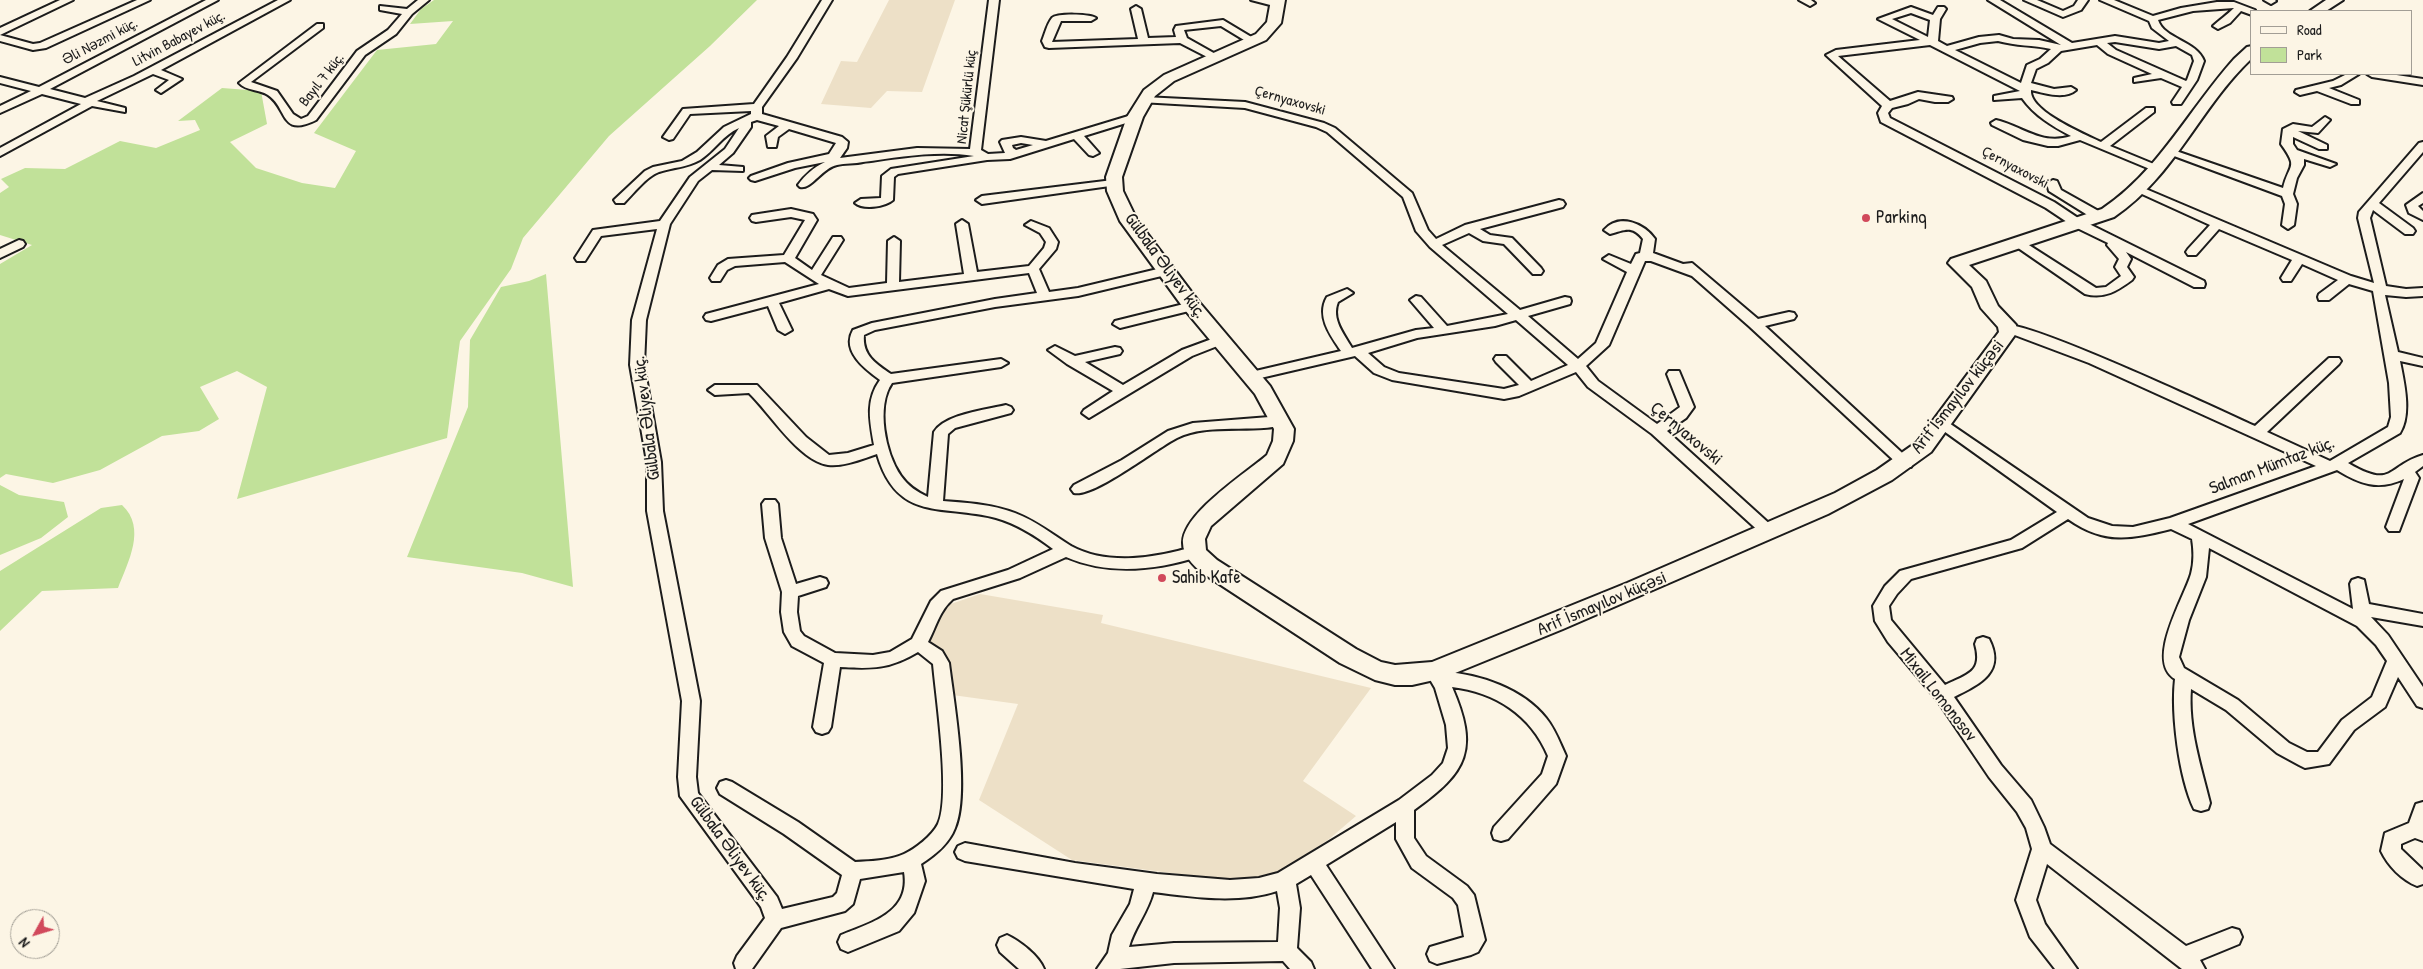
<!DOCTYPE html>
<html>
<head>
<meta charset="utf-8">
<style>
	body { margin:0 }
	#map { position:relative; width:2423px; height:969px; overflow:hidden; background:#fcf5e5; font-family:"Patrick Hand",sans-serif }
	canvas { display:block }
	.legend { position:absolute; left:2250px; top:10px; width:162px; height:65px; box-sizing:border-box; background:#fcf5e5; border:1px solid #a29e95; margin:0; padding:6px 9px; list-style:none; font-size:15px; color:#1c1c1c }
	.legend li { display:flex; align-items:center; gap:10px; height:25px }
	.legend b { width:25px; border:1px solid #a29e95 }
	.north { position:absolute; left:10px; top:909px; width:50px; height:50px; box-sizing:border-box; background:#fcf5e5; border:1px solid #a29e95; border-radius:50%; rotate:231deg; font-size:14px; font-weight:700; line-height:20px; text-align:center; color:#1c1c1c }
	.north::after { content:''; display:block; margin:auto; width:18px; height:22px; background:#d1495b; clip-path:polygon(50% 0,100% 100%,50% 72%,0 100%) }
</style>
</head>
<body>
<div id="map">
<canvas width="2423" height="969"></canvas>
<ul class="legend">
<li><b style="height:6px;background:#fcf5e5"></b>Road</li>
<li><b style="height:14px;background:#c1e199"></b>Park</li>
</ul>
<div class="north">N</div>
</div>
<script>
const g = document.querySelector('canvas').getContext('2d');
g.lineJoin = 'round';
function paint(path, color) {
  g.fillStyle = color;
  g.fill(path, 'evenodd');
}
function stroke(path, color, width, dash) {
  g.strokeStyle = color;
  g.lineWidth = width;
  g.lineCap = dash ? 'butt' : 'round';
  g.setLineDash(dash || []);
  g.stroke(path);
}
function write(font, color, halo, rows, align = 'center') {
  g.font = font + ' "Patrick Hand",sans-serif';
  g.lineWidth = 4;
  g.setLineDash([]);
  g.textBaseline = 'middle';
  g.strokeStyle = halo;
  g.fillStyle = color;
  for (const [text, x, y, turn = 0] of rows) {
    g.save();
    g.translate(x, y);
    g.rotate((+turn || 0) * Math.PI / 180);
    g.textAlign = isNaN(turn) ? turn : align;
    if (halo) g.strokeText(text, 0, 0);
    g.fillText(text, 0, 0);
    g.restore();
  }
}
paint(new Path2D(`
	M889,0H955L922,92L887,91L871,108L821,104L841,61L857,62Z
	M980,594L1103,615L1101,623L1371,688L1303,781L1356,816L1328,840L1277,873L1239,882L1072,860L979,800L1018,704L945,694L928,643L945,606Z`), '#ede0c7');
paint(new Path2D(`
	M434,0H757L710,46L609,136L523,238L511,269L460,341L447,438L237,499L267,387L237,371L200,387L219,419L199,431L162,436L100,470L53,483L6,474L0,478V264L32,245L0,235V193L9,187L1,179L25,168L65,169L120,141L156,148L200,130L195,120L178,121L222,88L261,91L267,124L230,142L256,168L302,183L335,188L356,151L314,133L377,50L436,44L453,21L410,24L421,9Z
	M546,274L573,587L522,573L407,557L468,407L470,340L501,287L529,281Z
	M0,485L19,495L64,502L68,517L41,538L0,555Z
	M122,505C147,528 128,562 118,588L42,591L0,631V571L101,508Z`), '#c1e199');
const street = new Path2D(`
	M60,0H73L0,35V28Z
	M137,0H150L46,48L33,50L0,41V35L33,44L40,43Z
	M206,0H218L50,89L85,98L134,76L278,0H290L161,70L182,79L161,93L156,90L169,80L153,74L97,101L125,108V112L92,106L0,156V148L81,104L42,94L0,113V106L31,91L0,83V77L39,87Z
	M418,0H429L412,14L396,34L365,55L316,120C280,138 288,108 268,95C259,89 246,91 239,83L317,24H323V28L251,82L277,91L293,114L301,119L308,116L357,51L388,30L402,14L380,10V6L407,9Z
	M822,0H832L797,58L762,107V114L842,137L848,142L847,148L840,158L917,148L970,149L989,0H999L981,150L988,154L1005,153L1000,142L1002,140L1021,137L1046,141L1135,114L1140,117L1139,119L1084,136L1099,153L1093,156L1089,155L1074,139L1010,159L987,160L898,174L894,177L893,200C885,207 863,210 855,203L861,199L881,198L882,176L891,169L974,156C938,150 900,157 863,162C855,164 845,163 837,165C822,168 811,190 800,187L798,185C806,174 813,168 825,162L795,168L755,181L751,180L749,178L751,176L788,163L829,154L836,143L789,129L778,137L776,147H768L766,136L779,126L757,120L751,122V127L733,153L719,165L743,167V171L712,170L698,181L670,224L646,320L644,365L661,462L663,511L700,701L696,777L698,793L777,897L782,909L833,897L837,893L842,875L784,834L720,794L717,788L720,782L726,780L732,782L798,822L855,862C870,861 889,861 904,854C915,849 932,836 938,824C951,797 936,698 933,664L918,652C890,669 872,669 840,667L831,727L828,732L822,734L816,732L813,727L824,663L792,646L784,632L781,612L782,592L765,538L762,504L765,500H775L778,504L781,538L796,584L820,577L826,579L828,583L826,587L798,596L797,612L800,631L804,636L835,653L873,655L890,652L912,639L931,601L941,591L1008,570L1053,549C1036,536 1017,524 996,518C943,504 897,523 877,454C862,459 843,467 828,465C799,461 769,412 749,393L715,395L708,390L715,385H757L806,437L829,455L848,453L874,445C870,421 865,401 880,380C865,369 841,351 853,330L872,323L995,299L1037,293L1029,273L848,296L829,289L779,303L792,330L785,334L778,330L768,306L711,321L706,320L704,317L706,314L819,284L785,262L735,266L727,270L720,281H712L710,278L718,265L728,259L784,255L805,220L791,217L756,222L752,221L750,218L752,215L791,209L813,214L817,220L795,258L812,270L833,237H841L843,240L821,275L849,288L887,283L888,241L894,237L900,241L899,282L964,274L956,224L962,220L968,224L977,272L1029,266L1044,248L1046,242L1040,233L1025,225L1031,221L1049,228L1058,242L1056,249L1039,269L1049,292L1078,288L1166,267L1170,268L1172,271L1170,274L1078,296L995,307L875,330L864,335C862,355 876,364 891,374L1001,359L1008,363L1001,367L892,383C876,406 885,453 901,476C908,486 917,492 928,497L934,432C945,414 986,410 1006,405L1011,407L1013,410L1011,413L955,428L948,434L943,501C968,503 991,504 1015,513C1036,521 1052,534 1071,546C1107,566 1158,558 1195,546L1201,548L1203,552L1201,556C1157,570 1110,576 1066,557L1020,578L953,599C939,611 936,627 928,642L942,651L949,663C954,703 970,793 955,828C949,844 935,855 921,864L925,881L914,913L899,931L848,952L841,949L838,942L841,935C870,923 911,913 904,872L860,879L853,904L845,911L781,928L752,969H736L734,963L737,956L765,918L761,907L680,796L678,777L682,701L647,511V462L630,365L632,320L657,229L601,236L585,261H577L575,258L593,230L660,221L690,177L725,149L739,128C723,135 714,151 700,160C686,168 674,167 659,172C646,177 634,193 624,203H616L614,200L645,171L653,167L682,161L697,152L724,127L751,114V111L690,114L673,139L669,140L663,137L683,109L754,104L787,57ZM1021,143L1033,145L1016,150L1013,148L1012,145Z
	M1251,0H1272L1283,4L1278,7Z
	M1799,0H1811L1815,3L1810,6Z
	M1988,0H2000L2072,43L2115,36L2159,43L2169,41L2152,28L2149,21L2100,0H2114L2153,16L2181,8L2217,2H2234L2255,10L2252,11V15L2241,11L2230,23L2218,29L2213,26C2219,20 2227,15 2234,8L2193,11L2158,20C2164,39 2197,41 2204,61L2197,80L2181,104H2173L2172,102L2182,87L2161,78L2134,82V78L2152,74L2108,54L2097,45L2061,51L2048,63L2036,69L2031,83L2054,89L2071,87L2076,90C2065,100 2044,93 2031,90C2029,111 2084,134 2101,142L2146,108H2154V112L2110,146L2161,167V171L2157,172L2080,140L2058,146H2048L2023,140L1992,125L1991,123L1996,120C2022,126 2042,146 2071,136C2052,126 2035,116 2022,98L1994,100V96L2020,91L1930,45L1838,56L1890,101L1918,92L1952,97L1953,99L1948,102H1935L1919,99L1908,104L1892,108L1888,113L1890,118L2054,202L2081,220L2204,281L2205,284L2204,287H2194L2126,252L2131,259L2127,267L2134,277L2132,280C2117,291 2105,299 2085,294L2011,243L2017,239L2021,240L2096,288L2106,287L2121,276L2115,267L2119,259L2107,245L2108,243L2073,226L2046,208L1881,122L1878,113L1882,106L1826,55L1836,50L1920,40L1878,19L1911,7L1933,15L1938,7H1944L1946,9L1940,19L1938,41L1947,46L1979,37L1999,35L2013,39L2039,40L2061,45ZM1911,13L1930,20L1928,37L1892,19ZM1998,41C2016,46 2033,45 2051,49L2040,59L2027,65L2021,83L1955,50L1980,43ZM2115,42L2159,49L2176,46L2192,55L2194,61L2187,80L2186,81L2116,50L2107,43Z
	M2024,0H2037L2063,11L2074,6L2078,0H2088L2081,10L2063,17Z
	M2264,0H2275L2276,1L2271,4Z
	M1136,6L1141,9L1148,38L1176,37L1174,30L1176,26L1223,20L1258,41L1253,44L1249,43L1221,26L1184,30L1187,38L1219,56L1220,58L1215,61L1180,43L1049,48L1045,47L1042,41C1045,34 1047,24 1052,18C1057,13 1091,14 1096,18L1091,21H1061L1052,42L1138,39L1131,9Z
	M2347,74H2359L2341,85L2329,88L2359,100V104H2351L2317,91L2300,95L2295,92L2296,90L2333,81Z
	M2367,74H2390L2423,79V85L2372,77Z
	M1144,97L1245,102L1324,123L1335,128L1412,193L1428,230L1436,239L1465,225L1559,200L1563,201L1565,204L1563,207L1480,229L1490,235L1512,238L1541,268L1543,271L1541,274H1533L1504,244L1483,241L1469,233L1442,245L1520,310L1565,297L1570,298L1571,301L1570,304L1528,316L1578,359L1596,343L1627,272L1603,259L1609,255L1631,264L1636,254L1640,253L1643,239C1632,225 1625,230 1610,234L1604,230C1619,213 1644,223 1655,239L1653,253L1683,264L1692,263L1758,319L1789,312L1794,313L1796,316L1794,319L1765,326L1913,463L1911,467H1901L1750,327L1692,276L1651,261H1645L1609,345L1586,366L1598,381L1657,424L1680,407L1667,374L1669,371H1679L1694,407L1686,418L1667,431L1773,527L1776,531L1773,535H1763L1652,434L1588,387L1576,372L1519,396L1504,399L1392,380L1374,373L1355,356L1252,380L1247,379L1245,376L1247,373L1341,351C1330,335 1316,316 1327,297L1347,289L1353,293L1338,302C1331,319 1344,334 1352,348L1416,330L1434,328L1410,300L1416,296L1421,297L1447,326L1508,314L1430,247L1416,231L1403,197L1327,132L1316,127L1245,108L1140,102V98ZM1516,320L1568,365L1531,381L1506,356H1496L1494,359L1496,362L1519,385L1504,389L1399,373L1384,367L1368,353L1417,338L1495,326Z
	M2325,117L2330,120L2318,133L2298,131L2327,145V149H2319L2293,137V144L2297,150L2336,164L2330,167L2304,159V165L2297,178L2293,194L2297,204L2294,225L2288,229L2282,225L2285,204L2282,196L2166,153L2168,151H2176L2283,188C2289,163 2299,169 2281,144L2283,129L2293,124L2312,127Z
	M2423,142V152L2379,203L2413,228L2415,231L2413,234H2405L2373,210L2370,218L2386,286L2406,289L2423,288V296L2406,297L2385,295L2398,352L2423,358V366L2400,361C2404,382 2412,414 2400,433L2348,463C2394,490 2386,466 2423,455V466L2415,472L2419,478L2399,531H2389L2386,527L2404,479C2378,491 2360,484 2337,470L2188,524L2353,609L2350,584L2352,580L2358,578L2364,580L2369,604L2423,614V626L2371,617L2388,635L2423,687V708L2417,706L2398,677L2385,707L2354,730L2329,764L2305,768L2299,765L2277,753L2226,710L2191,689C2188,728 2201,766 2210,803L2208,809L2201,811L2194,809C2179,777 2171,714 2175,679C2145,661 2184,598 2191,574C2194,563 2194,551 2192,539L2171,529C2131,539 2105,545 2068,519L2022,548L1911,579L1897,594L1889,606L1891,620L1945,685C1968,674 1983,672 1975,644L1977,639L1983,637L1989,639C2006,672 1980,684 1954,697L2001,765L2031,800L2044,827L2050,844L2186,946L2232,928L2239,930L2242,937L2239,944L2200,960L2205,969H2182L2047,864L2036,900L2045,924L2077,969H2055L2030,937L2016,900L2032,849L2026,828L2017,812L1989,777L1937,700L1888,642L1875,621L1873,606L1885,586L1900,571L2011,540L2057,512L1934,424L1941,419L1946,421L2088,518L2112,526L2133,527L2170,518L2316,466L2089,363L2004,331L2002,328L2004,325C2026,319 2222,411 2255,426L2329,358H2339L2341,361L2339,364L2267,432L2330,461L2388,427L2391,417L2389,383L2373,291L2349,284L2329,300H2319L2318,297L2319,294L2338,280L2302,264L2291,281H2283L2281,278L2292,260L2219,229L2196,255H2188L2186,252L2188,249L2210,225L2131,189L2133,187H2141L2351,276L2374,283L2358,218L2359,212L2419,143ZM2209,548L2357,626L2376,645L2387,661L2372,697L2342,720L2318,752H2307L2289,743L2238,700L2184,668L2179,657L2189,620L2206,577Z
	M1113,180L1119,183L1117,185L982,204L976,200L982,196Z
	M2053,180L2057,181L2061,190L2102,213L2104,216L2102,219H2094L2049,191L2047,183Z
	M2423,193V203L2418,206L2423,211V220L2409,213L2406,205Z
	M19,240L23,241L25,244L23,247L0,258V249Z
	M1192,302L1199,306L1197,309L1120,328L1113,324L1115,321Z
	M1220,336L1227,340L1225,343L1192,356L1089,418L1082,413L1084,410L1113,391L1067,364L1048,350L1055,346L1075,356L1115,347L1120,348L1122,351L1120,354L1085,362L1123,385L1182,350Z
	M1282,416L1289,421L1287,424C1254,434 1209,422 1177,438C1157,448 1093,498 1074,493L1071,489L1074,485L1122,460L1168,431L1193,423Z
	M1434,664L1440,666L1444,672C1480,674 1523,689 1546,718C1555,729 1560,743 1566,756L1556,784L1508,839L1501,841L1494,839L1492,833L1494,827L1542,774L1548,756C1531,715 1495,692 1452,687C1479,749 1468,772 1414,810V838L1426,856L1467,886L1474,895L1485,940L1478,952L1471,955L1437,964L1430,961L1427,954L1430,947L1464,937L1458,905L1453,898L1412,868L1396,839V822L1326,865L1394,969H1372L1311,875L1296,884L1300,908L1297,948L1311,962L1314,969H1290L1283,961L1174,963L1120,969H1097L1108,953L1112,935L1130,904L1134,889L965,861L958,858L955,852L958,846L965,843L1075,863L1157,874L1230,880L1259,878L1278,873L1399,800L1432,775L1443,763L1448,748L1446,725L1435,688L1425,671L1428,666ZM1277,891L1280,908L1278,942L1174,943L1129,947C1134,928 1148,912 1153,892C1193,897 1238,904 1277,891Z
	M2423,802V841L2415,838L2401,844V849L2423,870V884L2417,886C2402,880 2388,866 2381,851L2385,833L2409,823L2416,804Z
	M1007,935C1020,941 1039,956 1044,969H1019L1000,952L997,945L1000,938Z`);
const secondary = new Path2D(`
	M1271,0H1285L1281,23L1266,40L1174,81L1155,96L1143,117L1122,177L1123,191L1137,220L1199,302L1270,386L1294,429L1293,441L1283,464L1211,526L1205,539L1206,550L1217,560L1356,649L1381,662L1395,665L1432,662L1627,583L1835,493L1877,470L1917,442L1999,332L1998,327L1981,308L1972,287L1948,263L1951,259L2102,209C2159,171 2189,109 2234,59L2247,47L2252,46V58C2200,107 2175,176 2114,217L1969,265L1986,281L1998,306L2016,325L2017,332L1931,452L1892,480L1828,514L1563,629L1443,678L1412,685H1395L1375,680L1340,663L1201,572C1193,565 1183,555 1183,543C1182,514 1246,473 1267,455L1273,441L1274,429L1255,394L1185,310L1120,221L1107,191L1106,177L1127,117L1144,90L1164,75L1256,34L1267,22Z
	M2326,0H2343L2326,11H2310Z`);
stroke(street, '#1c1c1c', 4);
stroke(secondary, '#1c1c1c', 4);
paint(street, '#fcf5e5');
paint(secondary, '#fcf5e5');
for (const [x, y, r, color] of [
	[1866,218,5,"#d1495b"],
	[1162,578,5,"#d1495b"]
]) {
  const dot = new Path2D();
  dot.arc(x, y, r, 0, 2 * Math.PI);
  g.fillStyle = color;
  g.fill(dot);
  stroke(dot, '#fcf5e5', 2);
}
write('15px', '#1c1c1c', '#fcf5e5', [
	["Litvin Babayev küç.",179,39,-28],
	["Əli Nəzmi küç.",100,42,-28],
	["Bayıl 7 küç.",322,80,-52],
	["Nicat Şükürlü küç",967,97,-84],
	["Çernyaxovski",1290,101,16],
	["Çernyaxovski",2015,168,28]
]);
write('18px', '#1c1c1c', '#fcf5e5', [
	["Parkinq",1876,218],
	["Sahib Kafe",1172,578]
], 'left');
write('18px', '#1c1c1c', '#fcf5e5', [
	["Gülbala Əliyev küç.",1165,266,54],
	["Arif İsmayılov küçəsi",1958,397,-52],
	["Gülbala Əliyev küç.",647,418,-97],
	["Çernyaxovski",1686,434,40],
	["Salman Mümtaz küç.",2272,466,-21],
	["Arif İsmayılov küçəsi",1602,604,-23],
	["Mixail Lomonosov",1938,695,52],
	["Gülbala Əliyev küç.",730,849,54]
]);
</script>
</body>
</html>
